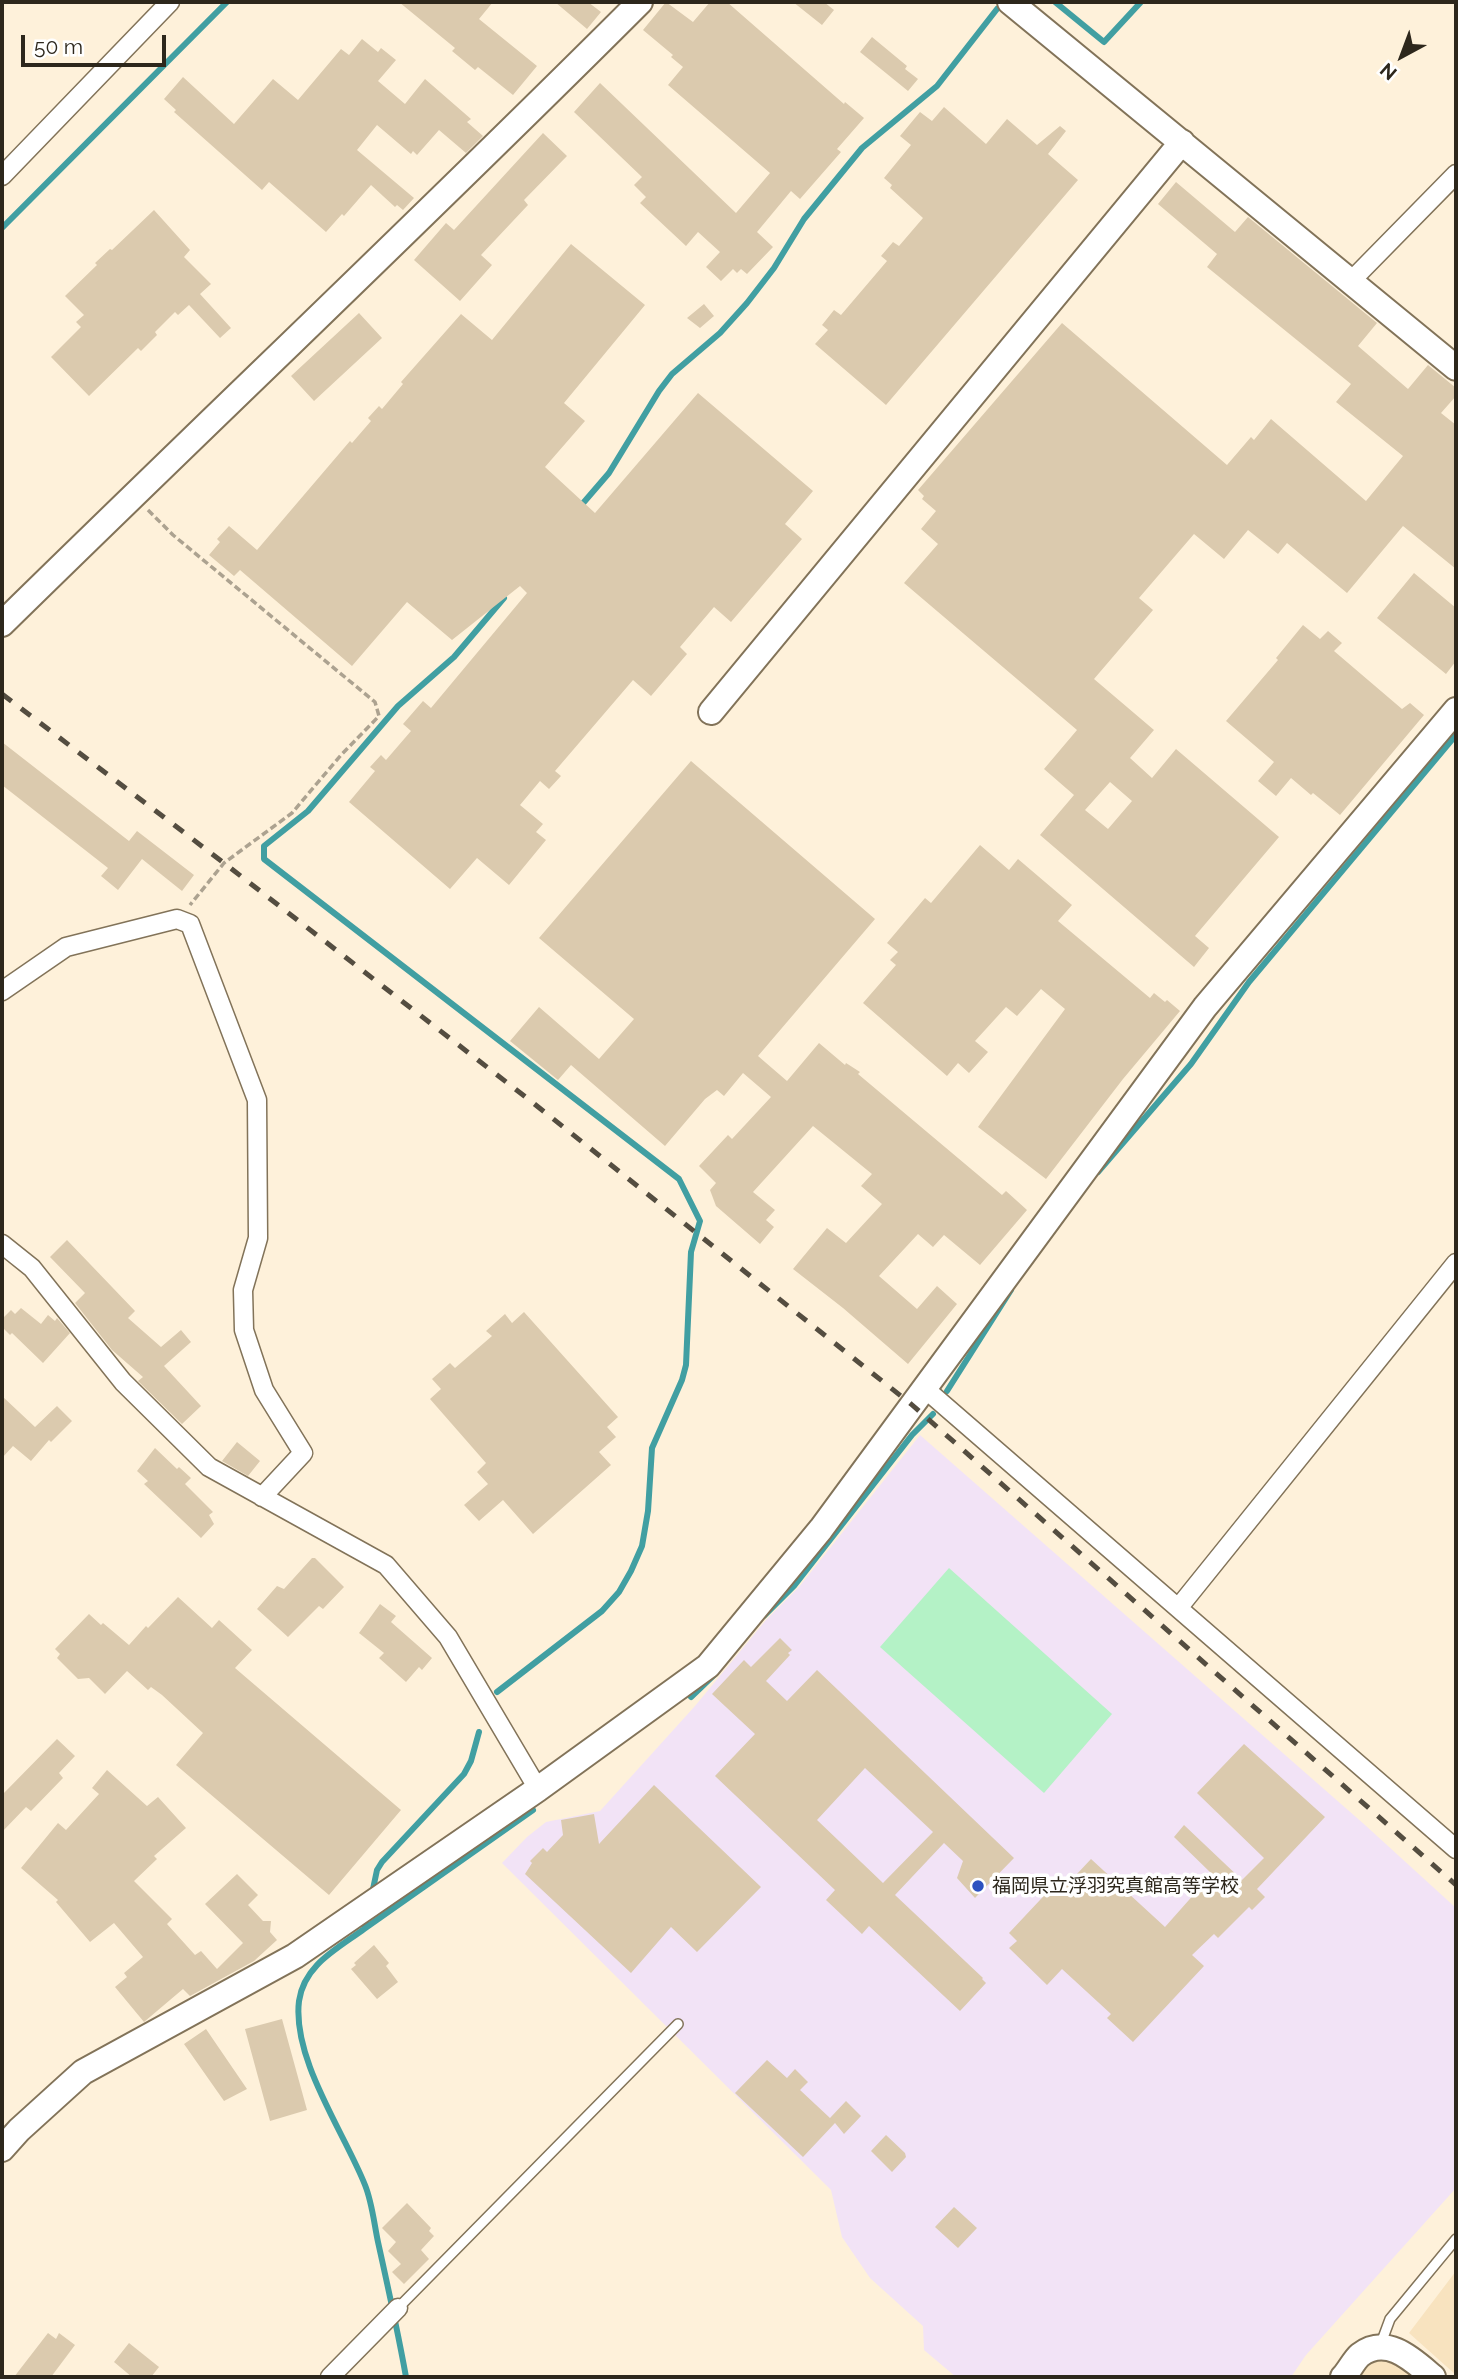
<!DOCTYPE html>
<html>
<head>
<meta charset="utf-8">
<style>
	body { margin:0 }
	#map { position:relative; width:1458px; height:2379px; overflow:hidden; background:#fef1da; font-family:Raleway,sans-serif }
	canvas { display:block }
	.frame { position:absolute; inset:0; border:4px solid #2d271c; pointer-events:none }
	.north { position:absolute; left:1367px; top:21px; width:70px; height:70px; -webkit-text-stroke:5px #fff; paint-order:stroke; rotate:221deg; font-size:19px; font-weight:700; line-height:28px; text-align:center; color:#2d271c }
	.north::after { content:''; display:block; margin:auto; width:24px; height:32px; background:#2d271c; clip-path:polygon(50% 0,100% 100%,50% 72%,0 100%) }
	.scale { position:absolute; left:21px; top:35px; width:145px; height:32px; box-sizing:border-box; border:4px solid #2d271c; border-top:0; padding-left:9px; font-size:21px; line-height:24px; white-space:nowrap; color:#2d271c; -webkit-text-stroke:5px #fff; paint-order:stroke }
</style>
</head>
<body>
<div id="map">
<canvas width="1458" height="2379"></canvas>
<div class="frame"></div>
<div class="north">N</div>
<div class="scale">50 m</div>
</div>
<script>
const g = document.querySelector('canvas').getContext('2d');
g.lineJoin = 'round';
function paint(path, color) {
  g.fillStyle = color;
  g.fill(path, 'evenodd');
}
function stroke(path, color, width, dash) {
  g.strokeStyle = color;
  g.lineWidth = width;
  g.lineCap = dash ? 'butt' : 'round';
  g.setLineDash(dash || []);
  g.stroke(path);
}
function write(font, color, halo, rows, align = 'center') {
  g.font = font + ' Raleway,"Noto Sans JP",sans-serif';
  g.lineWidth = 7;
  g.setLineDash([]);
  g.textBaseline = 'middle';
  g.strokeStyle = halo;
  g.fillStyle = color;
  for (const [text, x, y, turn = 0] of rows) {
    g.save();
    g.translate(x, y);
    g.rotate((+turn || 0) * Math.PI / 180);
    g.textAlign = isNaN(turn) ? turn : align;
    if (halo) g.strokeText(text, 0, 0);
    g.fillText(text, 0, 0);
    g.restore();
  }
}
paint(new Path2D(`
	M1456,2271V2375L1409,2333Z
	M1387,2358L1418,2377H1356L1369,2364Z`), '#f8e3bf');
paint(new Path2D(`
	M920,1435L1365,1825L1456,1908V2188L1306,2355L1291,2377H956L924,2350L923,2326L870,2278L842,2237L831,2190L502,1863L527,1837L546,1822L600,1811L695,1706L766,1620L799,1587Z`), '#f2e3f6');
paint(new Path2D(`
	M949,1568L1112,1714L1044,1793L880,1647Z`), '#b4f2c6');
stroke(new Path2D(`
	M1055,2L1104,42L1141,2
	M2,228L227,2
	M578,509L609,473L659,391L672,374L720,333L747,303L774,268L804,219L862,148L937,86L997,9
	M1098,1172L1191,1064L1249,982L1456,735
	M947,1391L1011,1290
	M764,1616L794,1586L912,1435L933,1414
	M497,1692L602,1611L619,1592L631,1571L642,1546L648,1511L652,1448L682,1380L686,1365L691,1252L700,1221L679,1179L264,859V846L308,811L398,706L454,657L504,598
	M691,1697L714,1675
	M373,1889L377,1870L382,1862L464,1774L471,1761L479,1732
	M366,1923L364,1929C337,1949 304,1965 299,2001C292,2059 344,2132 365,2185C372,2202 374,2223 378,2242C388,2287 398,2332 406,2377
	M364,1929L533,1810`), '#419fa2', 6);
paint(new Path2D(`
	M399,2H493L479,19L537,66L513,95L478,67L475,70L452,51L455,48Z
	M555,2H588L601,12L587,29Z
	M666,2L693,22L710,2H727L844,104L845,102L864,118L837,149L841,152L800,199L791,191L757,232L773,247L747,274L741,269L737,273L733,269L721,281L706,267L720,252L698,232L686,246L640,203L646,197L634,185L642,177L574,112L600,83L736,213L770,173L668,85L683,67L671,57L673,55L643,30Z
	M793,2H824L834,10L822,25Z
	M872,37L907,66L905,69L918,79L908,91L860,52Z
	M362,39L378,52L381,48L396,60L378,81L405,104L425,79L471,119L467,122L483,136L466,153L439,130L417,155L413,151L411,154L377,125L357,150L414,198L403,210L397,205L395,207L371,185L344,216L342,214L326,232L269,182L262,190L174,112L176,110L164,99L183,77L234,124L273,79L298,100L341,49L349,55Z
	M944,107L986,144L1007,119L1037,145L1060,126L1066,131L1048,154L1078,180L886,405L815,344L828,330L822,325L834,310L841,315L887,261L881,256L893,242L899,246L923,218L890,188L892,185L884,178L911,145L900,136L920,112L932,121Z
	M543,133L567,156L524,200L528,205L481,255L492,265L460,301L414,260L446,223L454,230Z
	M1176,182L1235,232L1248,217L1377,323L1358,346L1408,389L1428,365L1456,388V396L1441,413L1456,425V569L1403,526L1347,593L1287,543L1278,554L1248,530L1224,559L1194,534L1139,598L1153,610L1094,679L1154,730L1130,758L1152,778L1176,749L1279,837L1195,936L1209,948L1194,967L1040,835L1074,795L1044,769L1077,730L904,583L938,544L921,529L936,511L922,499L924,496L918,490L1062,323L1227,465L1251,437L1254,440L1271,419L1366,501L1403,456L1336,402L1351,384L1207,267L1217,254L1158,204ZM1110,782L1132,801L1108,829L1085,810Z
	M154,210L190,250L184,257L211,284L200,294L231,328L220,338L189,305L178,315L175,312L155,332L157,335L141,351L138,348L89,396L51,357L81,327L76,322L84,315L65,296L97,265L95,263L110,249L112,250Z
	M571,244L645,305L564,403L585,421L545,467L595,513L698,393L813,491L785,524L802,539L731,622L714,607L680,647L687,654L651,696L633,680L555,771L561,776L549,789L540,781L520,805L543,824L536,832L546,840L509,885L477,858L450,889L349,802L375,771L370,767L381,755L386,760L411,731L403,724L423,701L431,708L527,593L520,586L452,640L407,602L352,666L240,570L234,576L209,555L220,542L217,539L229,526L257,550L350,441L352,443L371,421L368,418L379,406L382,409L403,384L401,382L461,314L492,340Z
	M704,304L714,316L700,328L687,318Z
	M359,313L382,338L314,401L291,376Z
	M1414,573L1456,608V661L1446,674L1377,618Z
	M1303,625L1320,639L1328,631L1342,643L1334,651L1402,709L1410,703L1424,715L1340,815L1313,793L1311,795L1291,778L1276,796L1258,781L1274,762L1226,721L1278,660L1276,658Z
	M2,742L129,841L137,831L194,875L182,891L142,859L118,890L101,876L108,868L2,785Z
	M691,761L875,919L758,1056L787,1081L819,1043L845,1065L846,1063L860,1072L858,1074L1002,1195L1006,1191L1027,1210L980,1265L944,1235L933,1247L918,1234L879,1276L917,1309L937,1286L957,1304L908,1364L843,1308L793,1269L827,1228L846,1243L882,1204L861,1186L872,1174L813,1126L753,1192L775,1210L766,1220L774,1227L760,1244L716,1206L710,1190L716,1183L699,1166L728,1135L732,1139L771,1097L743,1073L724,1096L717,1090L705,1099L665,1146L571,1065L558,1080L510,1041L539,1007L599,1059L634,1019L539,938Z
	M980,845L1009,870L1018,859L1072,905L1058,921L1150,998L1154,993L1165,1002L1167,1000L1180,1011L1123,1079L1046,1179L978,1127L1065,1009L1041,989L1017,1016L1006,1007L975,1041L988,1052L969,1073L958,1063L947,1076L863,1003L896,965L890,960L898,952L887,943L925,898L931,903Z
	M67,1240L135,1311L128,1318L161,1347L181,1330L191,1342L164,1366L201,1406L182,1424L138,1381L143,1377L112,1350L75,1303L85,1293L50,1257Z
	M21,1308L41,1324L48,1315L55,1321L57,1318L70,1333L43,1363L12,1333L10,1335L2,1327V1319L11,1310L15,1314Z
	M524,1312L618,1417L607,1427L616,1437L599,1452L611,1465L533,1534L503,1500L479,1521L464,1505L488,1484L477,1472L486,1463L430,1399L441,1389L432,1379L450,1363L455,1368L492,1336L486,1331L505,1314L512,1323Z
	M2,1396L35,1427L57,1406L72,1421L51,1442L49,1440L31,1461L13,1446L2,1458Z
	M237,1442L260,1461L248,1476L222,1461Z
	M155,1448L177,1469L179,1467L191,1478L185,1484L213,1512L209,1515L214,1524L201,1538L144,1484L148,1481L137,1471Z
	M312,1558H315L344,1587L323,1609L319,1606L288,1637L257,1609L277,1586L284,1589Z
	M178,1597L212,1628L219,1620L252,1650L235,1668L401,1810L329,1895L176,1765L203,1733L162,1695L151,1687L148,1690L127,1671L105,1694L89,1678L78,1679L57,1658L60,1654L55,1649L89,1614L101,1625L103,1623L129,1645L146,1626L148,1628Z
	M380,1604L396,1616L391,1622L432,1658L422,1670L419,1667L406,1682L379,1658L384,1653L359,1633Z
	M780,1638L792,1650L788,1653L790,1655L766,1681L787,1701L817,1670L1014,1858L975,1898L957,1878L963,1861L944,1843L895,1895L983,1978L982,1979L986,1983L960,2011L869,1926L862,1934L826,1900L835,1890L715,1776L755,1734L712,1694L744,1660L751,1667ZM865,1768L933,1832L883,1883L817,1820Z
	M57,1739L75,1756L59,1773L63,1778L31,1811L26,1807L2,1832V1795Z
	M1244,1744L1325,1817L1257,1889L1265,1897L1252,1910L1249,1907L1218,1938L1214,1934L1192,1955L1204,1966L1133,2042L1107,2018L1111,2014L1062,1969L1047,1985L1009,1948L1017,1941L1009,1933L1055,1884L1062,1890L1091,1859L1165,1927L1212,1874L1174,1837L1184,1825L1242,1880L1264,1858L1197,1793Z
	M107,1770L147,1806L158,1797L186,1828L154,1856L157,1859L134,1881L172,1919L167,1924L195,1955L201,1951L217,1969L243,1943L205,1904L237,1874L258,1895L248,1905L263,1921H271L270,1932L277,1940L254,1961L190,1996L183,1989L144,2022L115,1987L127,1977L124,1973L143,1957L114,1923L90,1942L56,1902L58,1900L21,1868L58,1823L66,1830L99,1794L92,1788Z
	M654,1785L761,1887L697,1952L671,1927L631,1973L525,1874L532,1863L530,1861L543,1848L547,1852L563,1835L561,1820L594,1814L599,1844Z
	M374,1945L389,1963L386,1966L398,1982L377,1999L351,1969L356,1965L354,1963Z
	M282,2019L307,2110L270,2121L245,2029Z
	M206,2029L247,2089L224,2101L184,2044Z
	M767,2060L787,2078L795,2069L808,2082L800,2090L830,2118L846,2101L861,2116L844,2134L835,2123L803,2157L735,2093Z
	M886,2135L905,2153L906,2157L892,2172L871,2151Z
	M407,2203L431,2228L429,2231L434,2236L421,2250L429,2259L404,2284L392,2272L401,2264L388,2251L396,2242L382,2228Z
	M954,2207L977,2228L958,2248L935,2227Z
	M48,2333L56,2339L59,2333L75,2345L51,2377H14Z
	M129,2343L159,2367L151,2377H132L114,2362Z`), '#dbcaae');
const lane = new Path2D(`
	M398,2308L678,2024
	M1380,2346L1390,2319L1456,2239`);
const street = new Path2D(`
	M2,176L170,2
	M1351,281L1456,174
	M2,991L66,947L177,919L190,924L257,1100L258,1238L243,1290L244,1330L264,1390L303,1453L262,1497
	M2,1244L32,1268L123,1382L209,1467L386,1565L448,1637L538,1789
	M923,1387L1456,1849
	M1179,1607L1456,1263
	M330,2377L398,2308`);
const secondary = new Path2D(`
	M1010,2L1456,368
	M2,624C214,416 430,212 640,2
	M711,712L1182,142
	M2,2149L19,2130L83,2072L295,1956L538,1789L708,1666L821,1529L1205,1007L1456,710
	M1343,2377C1349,2371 1354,2360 1360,2355C1387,2334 1414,2361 1433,2377`);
stroke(lane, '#827359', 12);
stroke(street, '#827359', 21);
stroke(secondary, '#827359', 28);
stroke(new Path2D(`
	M148,510L173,535L375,702L379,716L341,755L292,813L224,863L190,905`), '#aca290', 3.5, [7, 3.5]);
stroke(lane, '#fff', 9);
stroke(street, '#fff', 18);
stroke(secondary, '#fff', 24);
stroke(new Path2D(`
	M2,694L224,863L532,1102L911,1404L1456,1885`), '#544d40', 5, [12, 12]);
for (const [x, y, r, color] of [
	[978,1886,7,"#2d51c0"]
]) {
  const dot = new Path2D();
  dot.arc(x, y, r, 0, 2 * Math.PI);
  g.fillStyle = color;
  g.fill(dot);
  stroke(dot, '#fff', 2.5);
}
write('19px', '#2d271c', '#fff', [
	["福岡県立浮羽究真館高等学校",992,1886]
], 'left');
</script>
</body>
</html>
